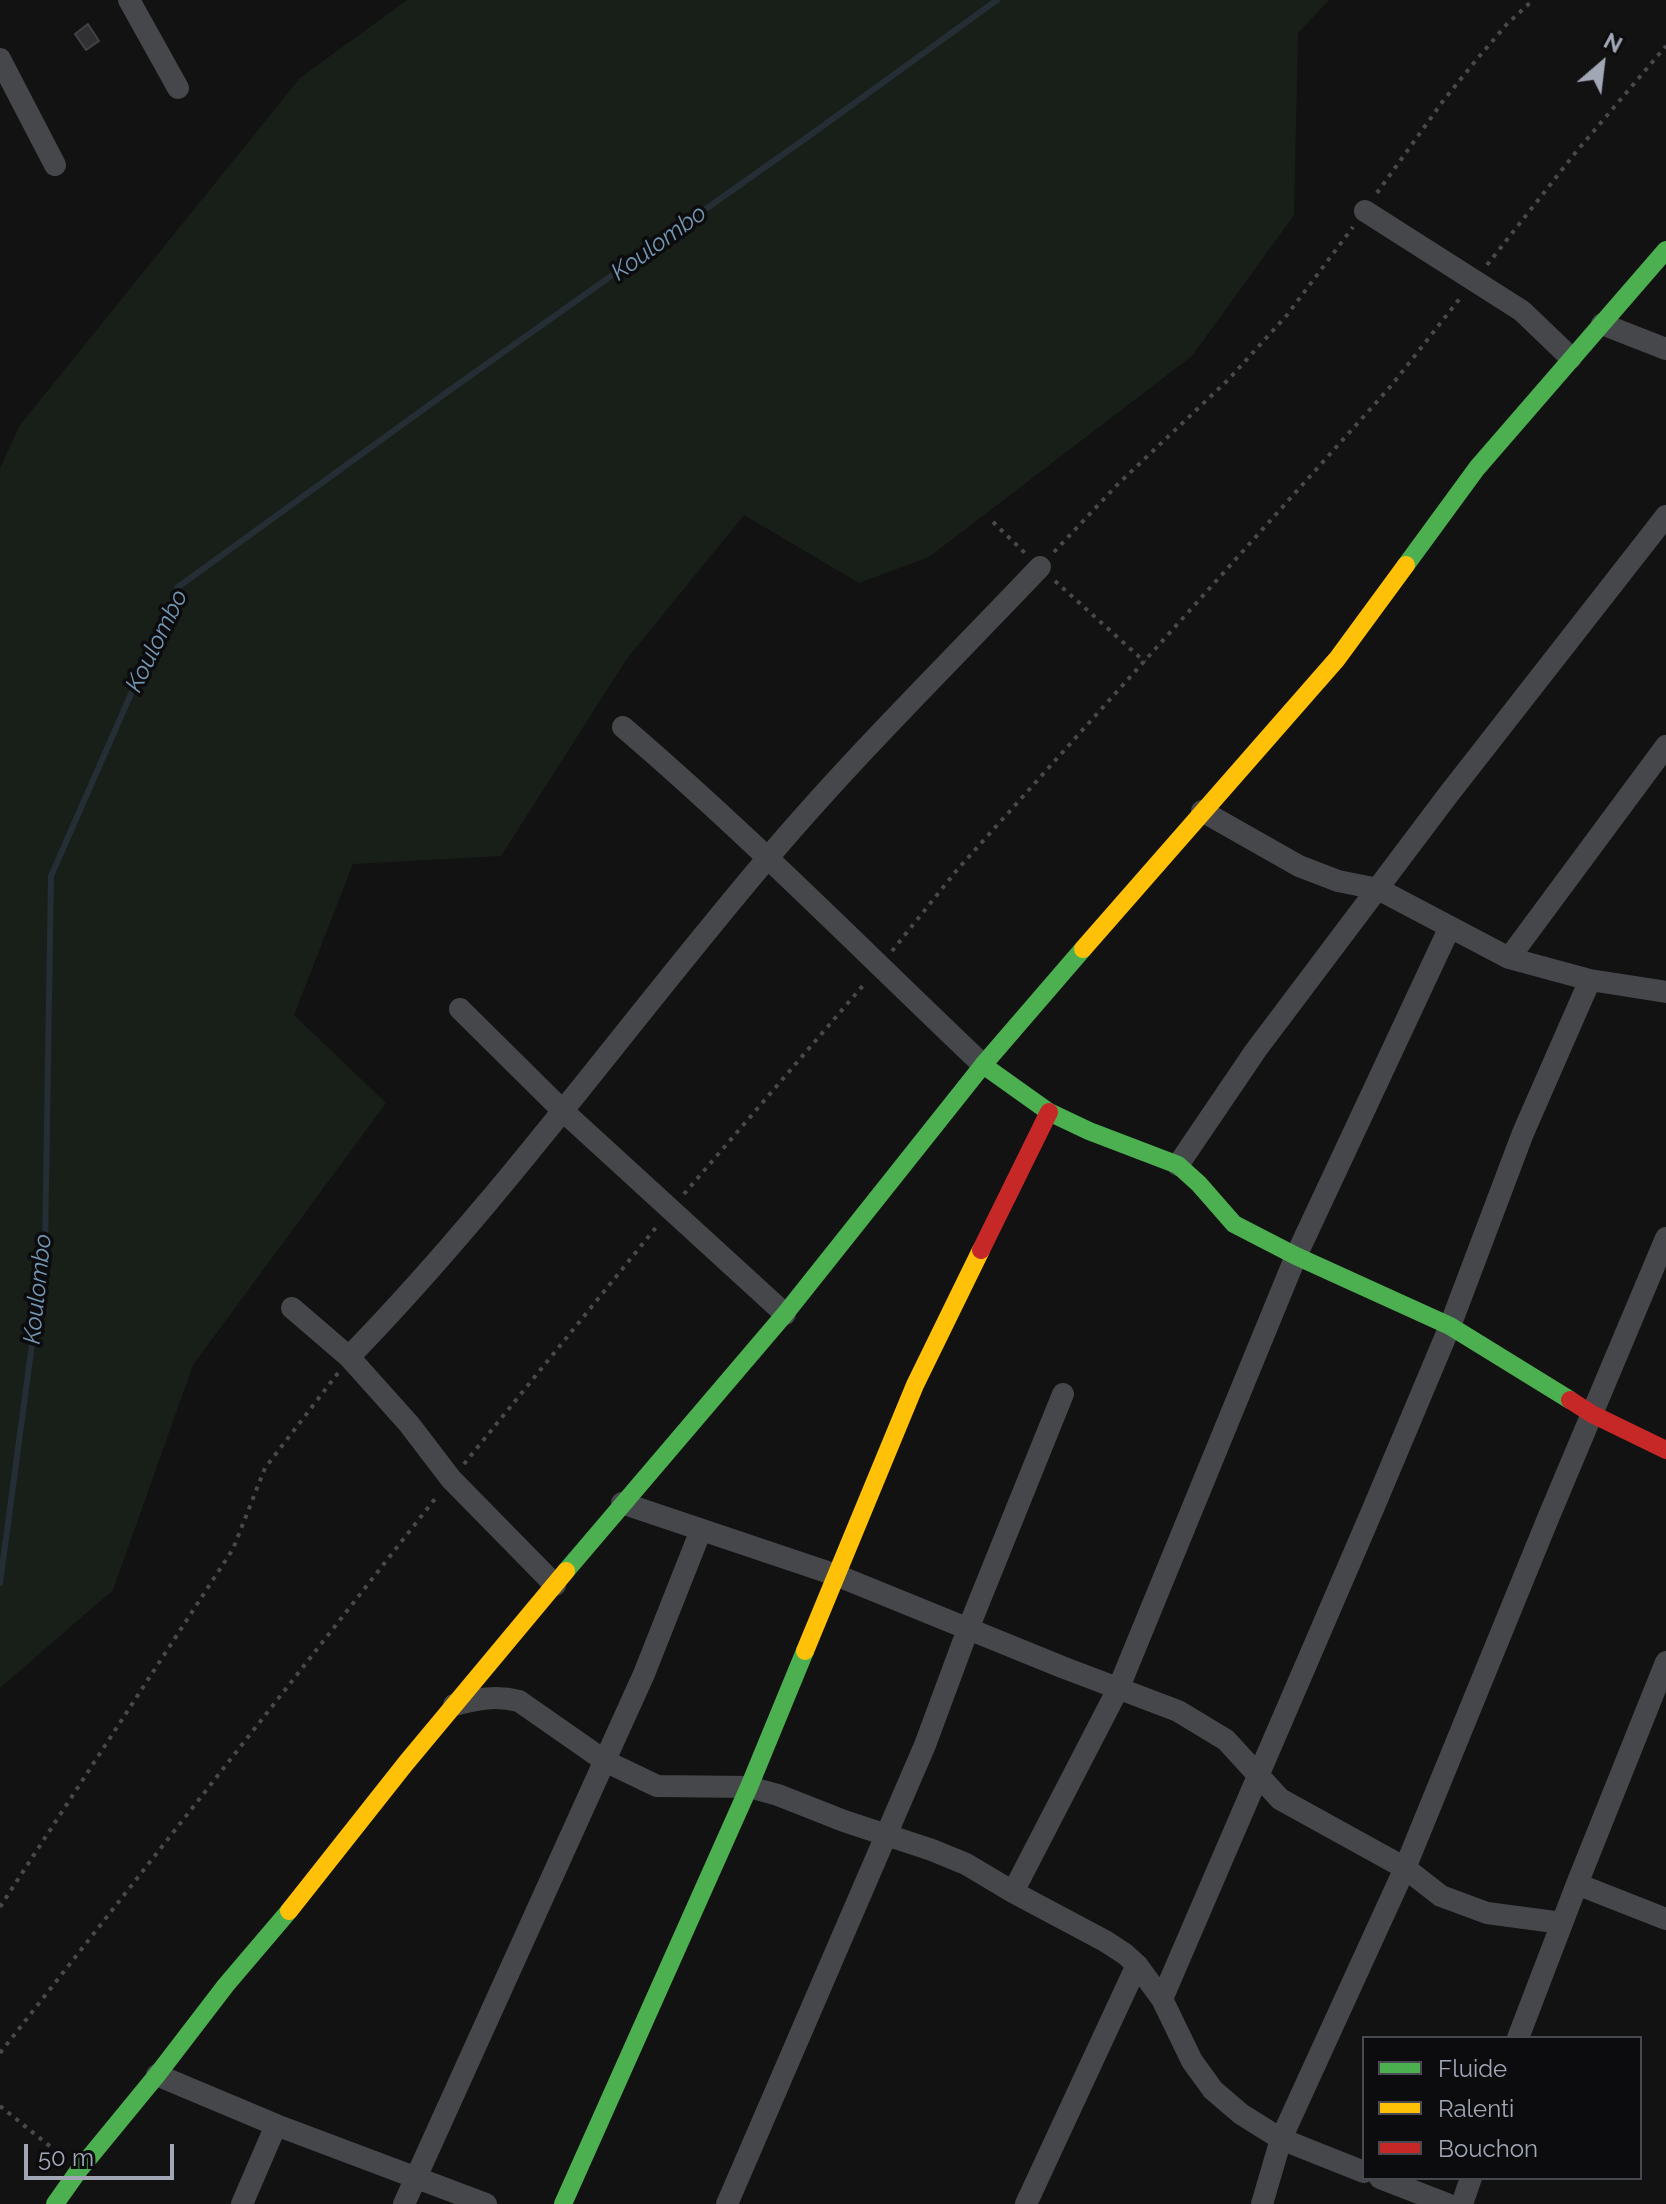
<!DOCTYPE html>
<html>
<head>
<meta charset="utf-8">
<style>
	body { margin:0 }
	#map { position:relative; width:1666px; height:2204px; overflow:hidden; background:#121212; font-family:Raleway,sans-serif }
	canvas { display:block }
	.legend { position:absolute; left:1362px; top:2036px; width:280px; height:144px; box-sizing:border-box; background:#0c0c0e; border:2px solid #484a51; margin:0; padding:10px 14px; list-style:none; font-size:24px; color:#a1a7b5 }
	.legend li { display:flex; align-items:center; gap:16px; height:40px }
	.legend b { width:40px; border:2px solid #484a51 }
	.north { position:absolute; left:1562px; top:24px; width:80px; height:80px; -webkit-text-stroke:6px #0c0c0e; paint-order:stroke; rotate:28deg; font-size:22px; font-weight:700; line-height:32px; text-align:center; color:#a1a7b5 }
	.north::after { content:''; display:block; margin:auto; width:28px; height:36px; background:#a1a7b5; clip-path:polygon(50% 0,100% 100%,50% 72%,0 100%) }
	.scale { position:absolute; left:24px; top:2144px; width:150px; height:36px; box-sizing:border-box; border:4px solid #a1a7b5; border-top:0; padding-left:10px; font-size:24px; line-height:28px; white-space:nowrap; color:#a1a7b5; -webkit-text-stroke:6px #0c0c0e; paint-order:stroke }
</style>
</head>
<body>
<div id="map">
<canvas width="1666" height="2204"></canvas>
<ul class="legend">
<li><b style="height:10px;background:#4caf50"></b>Fluide</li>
<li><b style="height:10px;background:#ffc107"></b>Ralenti</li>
<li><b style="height:10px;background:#c62828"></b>Bouchon</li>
</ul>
<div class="north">N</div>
<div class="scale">50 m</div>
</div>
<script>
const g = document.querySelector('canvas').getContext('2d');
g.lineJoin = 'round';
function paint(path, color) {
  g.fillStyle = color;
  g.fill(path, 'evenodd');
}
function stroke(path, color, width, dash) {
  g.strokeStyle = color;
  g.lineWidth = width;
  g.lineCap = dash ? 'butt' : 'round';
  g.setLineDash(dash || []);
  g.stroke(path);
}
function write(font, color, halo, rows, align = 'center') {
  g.font = font + ' Raleway,sans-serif';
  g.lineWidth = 7;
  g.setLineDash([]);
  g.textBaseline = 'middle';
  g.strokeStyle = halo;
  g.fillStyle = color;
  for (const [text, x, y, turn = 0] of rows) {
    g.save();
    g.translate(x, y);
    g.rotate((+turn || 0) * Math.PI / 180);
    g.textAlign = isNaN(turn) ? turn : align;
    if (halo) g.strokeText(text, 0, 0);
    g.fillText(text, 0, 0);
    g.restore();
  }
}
paint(new Path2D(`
	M407,0H1329L1298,33L1294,215L1192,356L929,557L859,583L744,515L626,660L501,856L353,864L294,1015L386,1103L193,1365L113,1590L0,1688V468L20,425L300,78Z`), '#181f19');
stroke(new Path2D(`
	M0,1583L45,1247L51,876L178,587L450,390L809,136L997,0`), '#252d35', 6);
const building = new Path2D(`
	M88,24L99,41L86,50L75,34Z`);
paint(building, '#313133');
stroke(building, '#404246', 2);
stroke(new Path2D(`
	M1377,193L1443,101L1477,59L1507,24L1533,0
	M1487,265L1576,152L1666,46
	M993,522L1025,553
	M1054,552L1118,484L1229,379L1287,315L1353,227
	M1055,581L1145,662
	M892,951L957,870L1391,386L1461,297
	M684,1194L866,982
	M464,1464L658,1225
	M0,1907L233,1549L265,1468L338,1373
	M0,2053L438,1495
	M0,2106L62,2156`), '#47494d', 4, [4, 6]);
stroke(new Path2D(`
	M129,0L178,88
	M0,59L55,165
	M1365,211L1522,311L1571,358
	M1602,324L1666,349
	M623,727C748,834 864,952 983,1065
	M1202,811L1299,866L1338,881L1378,889L1509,958L1590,980L1666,992
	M1509,958L1666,746
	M460,1009L563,1111L785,1314
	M1178,1165L1256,1050L1448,795L1666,516
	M292,1308L349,1357L409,1424L451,1479L555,1585
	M349,1357C500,1202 626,1025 766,860C852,758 948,664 1040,567
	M622,1503L836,1575L1062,1667L1178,1711L1226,1740L1280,1799L1405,1868L1441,1896L1487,1913L1562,1923
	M454,1705C478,1699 495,1695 519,1701L605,1761L657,1786L749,1787L778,1795L844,1821L932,1850L966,1864L1013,1892L1105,1941L1125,1954L1137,1965L1162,1999L1192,2061L1213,2090L1241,2114L1281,2139L1364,2172
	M1577,1884L1666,1919
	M1013,1892L1119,1687L1296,1256L1449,929
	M1162,1999L1373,1509L1450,1326L1523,1133L1590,980
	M1518,2038L1577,1884L1666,1662
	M157,2075L276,2125L486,2204
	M1380,2178L1447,2204
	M242,2204L276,2125
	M404,2204L644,1674L701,1530
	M727,2204L925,1745L968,1629L1063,1394
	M1026,2204L1137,1965
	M1262,2204L1281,2139L1405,1868L1549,1516L1666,1238
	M1462,2204L1471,2178`), '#46474b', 22);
stroke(new Path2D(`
	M1406,565L1477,468L1666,250
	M983,1065L1049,1112L1089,1131L1178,1165L1199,1184L1234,1224L1296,1256L1450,1326L1570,1400
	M566,1571L785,1314L983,1065L1083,949
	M55,2204L79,2170L157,2075L226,1985L289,1911
	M563,2204L749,1787L805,1651`), '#4caf50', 18);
stroke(new Path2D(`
	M1083,949L1337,659L1406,565
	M805,1651L915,1385L981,1250
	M289,1911L406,1763L566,1571`), '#ffc107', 18);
stroke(new Path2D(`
	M981,1250L1049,1112
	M1570,1400L1592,1414L1666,1450`), '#c62828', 18);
write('italic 24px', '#7497b4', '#0c0c0e', [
	["Koulombo",659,243,-36],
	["Koulombo",157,641,-64],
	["Koulombo",38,1289,-84]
]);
</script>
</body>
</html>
